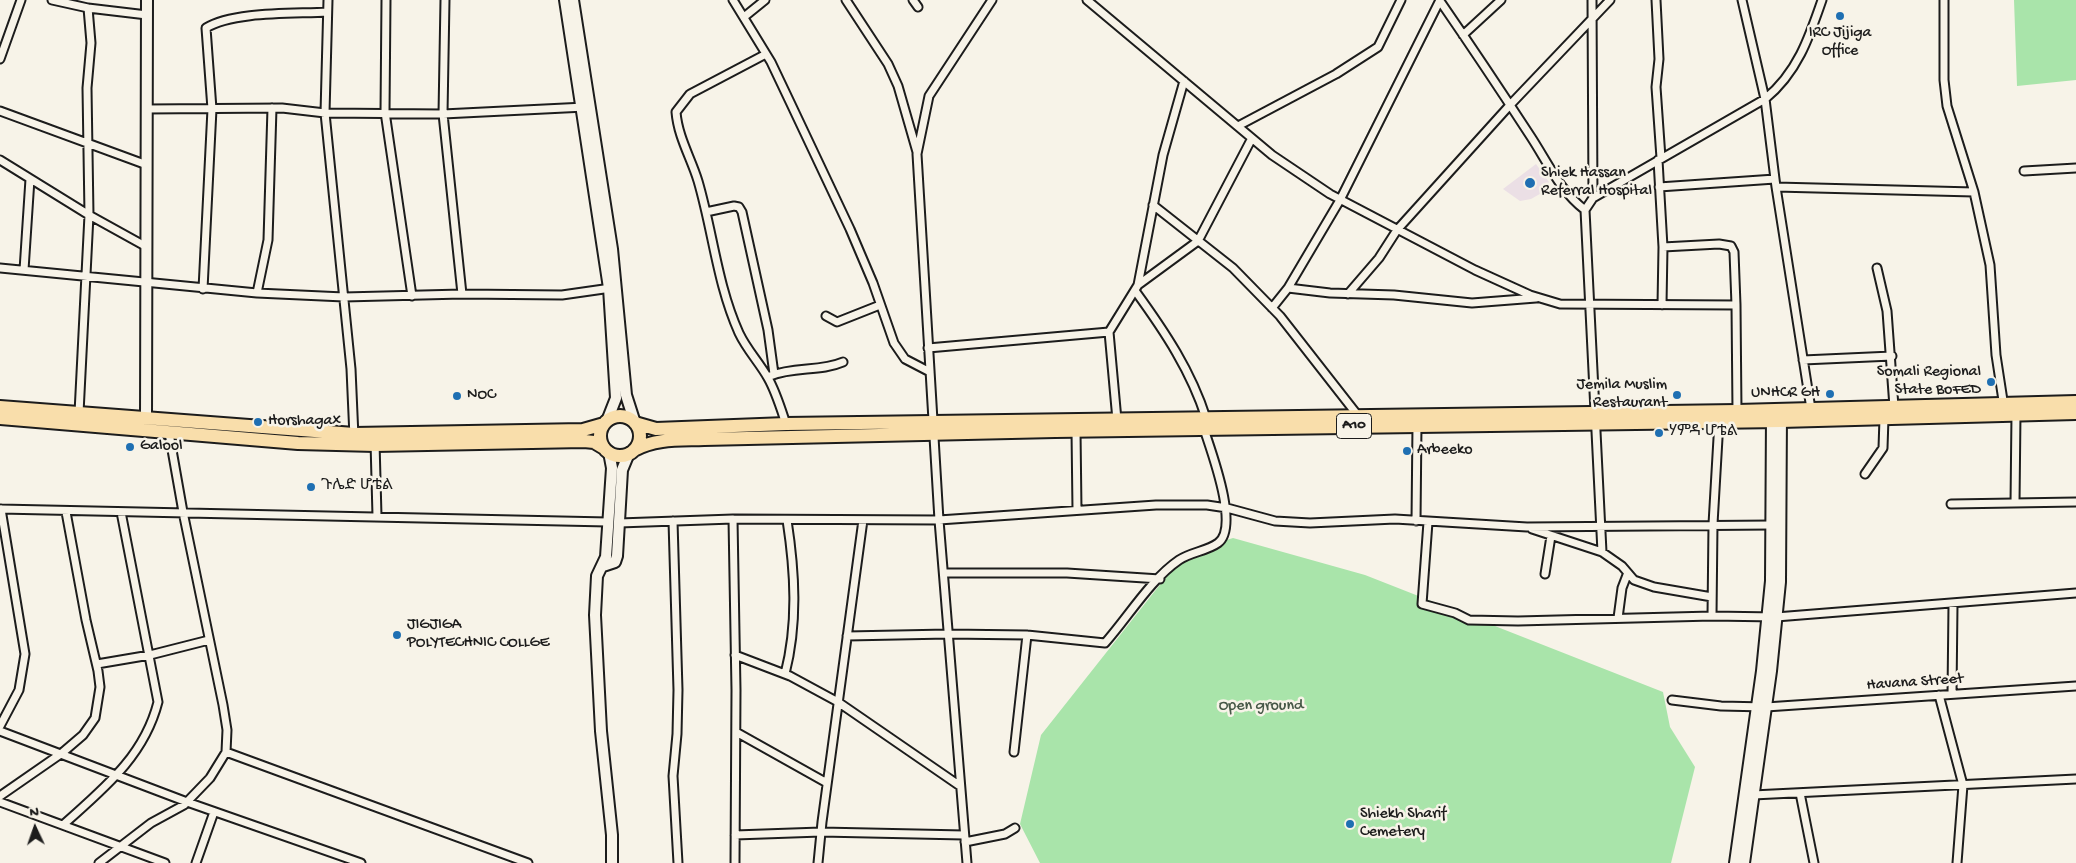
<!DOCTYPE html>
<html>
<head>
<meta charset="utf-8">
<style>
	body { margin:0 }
	#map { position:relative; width:2076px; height:863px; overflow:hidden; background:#f7f3e8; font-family:"Gochi Hand",sans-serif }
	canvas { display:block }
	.north { position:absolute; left:10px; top:803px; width:50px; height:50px; -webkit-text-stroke:4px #f7f3e8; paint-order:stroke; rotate:357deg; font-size:14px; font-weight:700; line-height:20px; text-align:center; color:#1c1c1c }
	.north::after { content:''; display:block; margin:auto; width:18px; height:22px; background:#1c1c1c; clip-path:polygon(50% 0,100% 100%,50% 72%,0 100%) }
</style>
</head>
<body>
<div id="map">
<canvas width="2076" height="863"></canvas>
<div class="north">N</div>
</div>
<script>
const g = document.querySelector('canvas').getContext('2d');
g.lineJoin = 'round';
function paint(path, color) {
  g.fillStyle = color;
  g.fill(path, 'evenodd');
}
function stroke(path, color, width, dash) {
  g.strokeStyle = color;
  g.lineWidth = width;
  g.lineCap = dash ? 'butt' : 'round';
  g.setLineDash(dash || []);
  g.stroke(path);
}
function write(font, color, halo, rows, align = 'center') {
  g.font = font + ' "Gochi Hand","Noto Sans Ethiopic",sans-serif';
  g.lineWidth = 5;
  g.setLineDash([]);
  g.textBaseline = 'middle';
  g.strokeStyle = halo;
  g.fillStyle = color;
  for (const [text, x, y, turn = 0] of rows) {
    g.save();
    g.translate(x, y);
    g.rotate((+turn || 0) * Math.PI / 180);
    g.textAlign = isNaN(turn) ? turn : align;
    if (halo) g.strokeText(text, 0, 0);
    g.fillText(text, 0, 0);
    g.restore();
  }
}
paint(new Path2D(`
	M1536,164L1549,182L1547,190L1531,199L1520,201L1503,189Z`), '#ebdfe5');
paint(new Path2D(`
	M2014,0H2076V80L2017,86Z
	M1233,538L1365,575L1663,692L1670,727L1695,767L1671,863H1040L1020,824L1041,735L1185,553Z`), '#a9e4aa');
const street = new Path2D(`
	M52,0L88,8
	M328,0L325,113L351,369L354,437
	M386,0L385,112L412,296
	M445,0L443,114L462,294
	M733,0L771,62L790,102L850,229L873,283L894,343L905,359L930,372
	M846,0L888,64L898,86L917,152
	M913,0L918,7
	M1087,0L1272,155L1330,194L1475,270L1530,295L1560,304L1736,305L1737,411
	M1592,0L1593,198
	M1656,0L1659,59L1656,87L1661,158
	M1742,0L1765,99L1776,187L1811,409
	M1944,0V80L1947,106L1974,192L1990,265L1996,355L2004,407
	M1440,1C1471,46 1501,91 1531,137C1548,163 1560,191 1585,210
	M744,17L765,0
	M1463,35L1501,0
	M766,54L690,94L676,112C678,137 691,158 698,181C713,232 717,284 739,333C747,350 759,362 768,378C776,392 781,409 786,424
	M0,59L21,0
	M146,109L282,108L325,113L443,114L585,107
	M0,111L147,165
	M1238,126L1336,74L1378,47L1401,0
	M0,160L89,215L145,246
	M1658,160L1663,247L1662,305
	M2024,171L2076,168
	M1659,187L1775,179
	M1776,187L1974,192
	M1153,205L1233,268L1280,316L1359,417
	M706,212L734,206L739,207L742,212L768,330L774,374
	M1663,247L1719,244L1731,246L1734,252L1736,305
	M0,268L257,293L344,297L462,294L562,295L611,288
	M1877,268L1887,311L1894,407
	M24,270L30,179
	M1138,285L1198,241L1252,138
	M1288,288L1340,200L1440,0
	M203,289L212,109L206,28C233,11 295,14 327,12
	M1136,292C1165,332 1191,371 1206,418
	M257,293L268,240L272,108
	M1348,294L1379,258L1397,230L1510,105L1610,0
	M1272,308L1288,288L1330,293L1394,295L1472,303L1536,298
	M826,316L837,322L880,305
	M1109,332L1117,420
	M928,348L1109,332L1138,285L1163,155L1184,81
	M1803,360L1892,356
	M770,376C794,366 820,372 843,362
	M79,413L89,215L87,88L91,43L88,8L147,15
	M1076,431L1077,510
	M375,442L377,516
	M1865,474L1883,448L1884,418
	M2015,503L2016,414
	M1951,504L2076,502
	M0,509L608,522
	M733,519L736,690L735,863
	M673,521L678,690L677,734L673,776L678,863
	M1416,521L1417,425
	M1428,522L1422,604L1455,613L1469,620L1518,621L1712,616L1776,617L2076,593
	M619,523L733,519L939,520L1156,505H1207L1227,508L1275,521L1310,523L1395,519L1527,527L1772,525
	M1532,529L1602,552L1622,566L1634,580L1654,587L1712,597
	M1602,552L1585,210L1593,198L1765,99C1797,73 1809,38 1822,0
	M944,573H1067L1160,579
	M1545,574L1551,536
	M1712,616L1713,524L1719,421
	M1618,618L1622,588L1627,575
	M847,636L948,634L1027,635L1105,643C1128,617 1151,579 1179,560C1191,552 1207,551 1218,543C1240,527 1211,451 1204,429
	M735,655L790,676L838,702L960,786
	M97,664L150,655L209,640
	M785,674C798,623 795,572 787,520
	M1952,694L1953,605
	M1939,695L1963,785L1957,863
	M1672,700L1721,706L1766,707L2076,686
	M0,726L19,690L25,654L1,509
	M0,731L187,802L361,863
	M736,732L827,783
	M226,752L528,863
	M1014,752L1027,635
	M1800,793L1814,863
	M1753,795L2076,779
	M0,796L62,753L83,735L95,718L100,687L98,671L86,620L66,512
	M0,802L165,863
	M63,825C103,789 144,757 158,702L121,512
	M735,835L821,832L964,835
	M965,842L1005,834L1015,828
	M99,863L151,823L184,805L210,778L226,752L227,730L223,705L183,512L169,433
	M196,863L214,812
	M818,863L822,822L863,520
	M967,863L939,520L917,154L929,96L992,0`);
const secondary = new Path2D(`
	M565,0L609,288L616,398L607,421
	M573,0L612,249L626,395L634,420
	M146,419L147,0
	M609,452L612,468L606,557L597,576L595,615L601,731L612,835V863
	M603,566L615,562L617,556L622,470L629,453
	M1735,863L1762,671L1771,581L1772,416
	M1744,863L1771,671L1780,582L1781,414`);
const highway = new Path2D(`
	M0,407L354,434L583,430L604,424
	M600 436a20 20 0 1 1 40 0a20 20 0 1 1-40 0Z
	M0,418L298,443L375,445L584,441L594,442L604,448
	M635,423L656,429L786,424L1737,411L2076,402
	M634,450C656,438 680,440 704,439L1055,431L1781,421L2076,413`);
stroke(street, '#1c1c1c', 11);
stroke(secondary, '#1c1c1c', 14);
stroke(highway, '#1c1c1c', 16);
stroke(street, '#f7f3e8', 7);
stroke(secondary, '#f7f3e8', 10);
stroke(highway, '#f9deab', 12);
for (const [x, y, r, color] of [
	[1840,16,5,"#1f6fb2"],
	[1530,183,6,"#1f6fb2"],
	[1991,382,5,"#1f6fb2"],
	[1830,394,5,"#1f6fb2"],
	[1677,395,5,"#1f6fb2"],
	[457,396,5,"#1f6fb2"],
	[258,422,5,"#1f6fb2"],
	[1659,433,5,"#1f6fb2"],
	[130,447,5,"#1f6fb2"],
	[1407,451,5,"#1f6fb2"],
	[311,487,5,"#1f6fb2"],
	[397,635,5,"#1f6fb2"],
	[1350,824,5,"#1f6fb2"]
]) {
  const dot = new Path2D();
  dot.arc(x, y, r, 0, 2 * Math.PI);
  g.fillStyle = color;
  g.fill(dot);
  stroke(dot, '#f7f3e8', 2);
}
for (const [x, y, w] of [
	[1354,426,35]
]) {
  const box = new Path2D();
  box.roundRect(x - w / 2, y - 12.5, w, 25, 4);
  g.fillStyle = '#f7f3e8';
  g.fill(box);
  stroke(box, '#1c1c1c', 1);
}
write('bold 15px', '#1c1c1c', null, [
	["A10",1354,426]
]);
write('16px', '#1c1c1c', '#f7f3e8', [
	["IRC Jijiga",1840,34,"center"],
	["Office",1840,52,"center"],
	["Shiek Hassan",1541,174],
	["Referral Hospital",1541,192],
	["Somali Regional",1981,373,"right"],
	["State BoFED",1981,391,"right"],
	["Jemila Muslim",1667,386,"right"],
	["Restaurant",1667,404,"right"],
	["UNHCR GH",1820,394,"right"],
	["NOC",467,396],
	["Horshagax",268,422],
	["ሃምዳ ሆቴል",1669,433],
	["Galool",140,447],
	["Arbeeko",1417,451],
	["ጉሌድ ሆቴል",321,487],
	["JIGJIGA",407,626],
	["POLYTECHNIC COLLGE",407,644],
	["Shiekh Sharif",1360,815],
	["Cemetery",1360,833]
], 'left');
write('16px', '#1c1c1c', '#f7f3e8', [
	["Havana Street",1915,683,-4]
]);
write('16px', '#465847', '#f7f3e8', [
	["Open ground",1261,707]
]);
</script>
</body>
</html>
